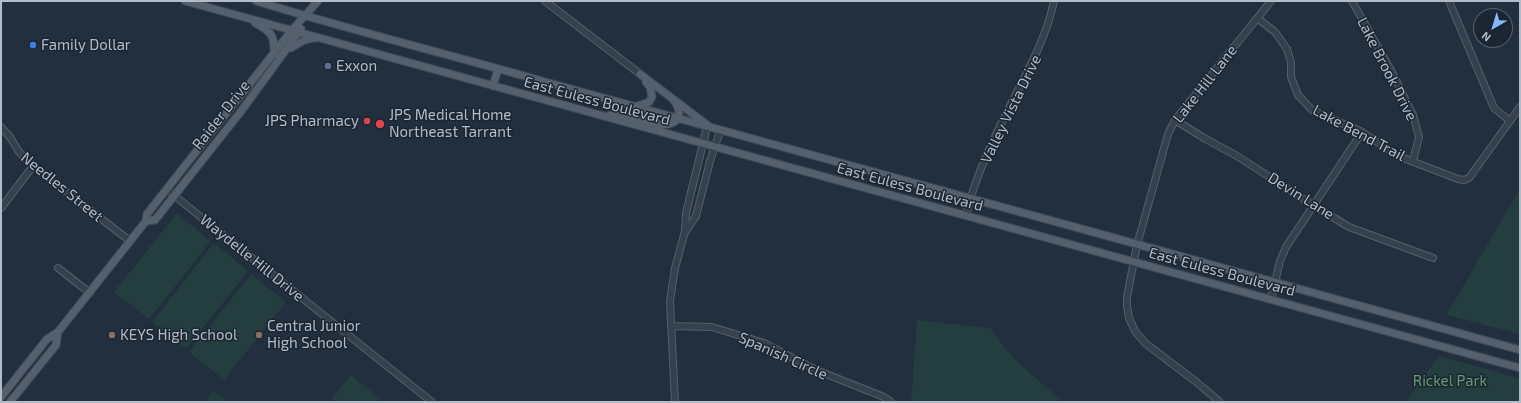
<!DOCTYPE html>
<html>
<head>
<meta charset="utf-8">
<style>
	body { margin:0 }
	#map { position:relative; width:1521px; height:403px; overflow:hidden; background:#222f3e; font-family:"Exo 2",sans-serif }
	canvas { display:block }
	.frame { position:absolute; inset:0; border:2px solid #b2bcc9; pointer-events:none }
	.north { position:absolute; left:1473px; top:8px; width:40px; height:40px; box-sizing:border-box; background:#1c2633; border:1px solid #58626f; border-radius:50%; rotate:218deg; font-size:11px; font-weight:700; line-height:16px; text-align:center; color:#b2bcc9 }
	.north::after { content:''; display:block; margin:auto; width:14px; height:18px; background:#84b8fd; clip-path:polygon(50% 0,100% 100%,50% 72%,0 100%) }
</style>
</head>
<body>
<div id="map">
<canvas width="1521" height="403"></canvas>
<div class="frame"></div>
<div class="north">N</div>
</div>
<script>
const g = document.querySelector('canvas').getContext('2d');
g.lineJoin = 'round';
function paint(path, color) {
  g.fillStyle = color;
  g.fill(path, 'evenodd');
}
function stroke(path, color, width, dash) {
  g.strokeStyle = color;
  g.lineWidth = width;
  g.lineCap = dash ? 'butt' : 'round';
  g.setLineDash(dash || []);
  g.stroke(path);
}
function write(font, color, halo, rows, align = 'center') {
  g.font = font + ' "Exo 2",sans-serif';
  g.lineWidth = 3;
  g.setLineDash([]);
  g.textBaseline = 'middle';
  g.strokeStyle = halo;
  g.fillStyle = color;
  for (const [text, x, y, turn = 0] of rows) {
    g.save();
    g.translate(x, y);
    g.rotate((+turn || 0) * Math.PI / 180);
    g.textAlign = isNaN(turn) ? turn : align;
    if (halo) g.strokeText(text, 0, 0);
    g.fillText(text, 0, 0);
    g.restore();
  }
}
paint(new Path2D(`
	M1520,189V334L1446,315Z
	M177,213L211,241L149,319L114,292Z
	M214,243L248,271L186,349L152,322Z
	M251,274L286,302L224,380L189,352Z
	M917,320L990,328L1012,357L1063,402H911Z
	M1439,356L1520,378V402H1405Z
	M351,375L384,402H329Z
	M213,391L227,402H205Z`), '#243d3f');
const minor = new Path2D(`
	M545,1L640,74
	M1352,1L1393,74L1413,115L1419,137L1413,161
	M1449,1L1494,108L1510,121
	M1257,18L1275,32L1287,49L1291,62V77L1298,95L1312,110L1362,132L1398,156L1458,179L1464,180L1469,178L1520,107
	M1175,120L1204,138L1237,156L1313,205L1349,227L1433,258
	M1,127L10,137L19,152L33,166L130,241
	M166,189L432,402
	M1,208L33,166
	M966,216C975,175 997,131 1016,94C1031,64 1047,35 1054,1
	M686,231L696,216L710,161L720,131
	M58,268L90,293
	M1271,299L1280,261L1286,247L1362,132
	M671,326L712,327L764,343L816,370L884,397L891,402
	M675,402L670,301L675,268L685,231L686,213L707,127
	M1220,402L1195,381L1145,343L1135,331L1129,318L1127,306V297L1137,245L1168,134L1175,120L1271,1`);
const major = new Path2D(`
	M185,1L1520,368
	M256,1C350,30 447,54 542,81C867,172 1195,258 1520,350
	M255,23C271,31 275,36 274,54
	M291,48C299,43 306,38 316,38
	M640,74L710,127
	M493,86L498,69
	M635,107L649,102L652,97L650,87L646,82
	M610,115H619L662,125C681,124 683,113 673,99
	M146,221L155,220L242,110L301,29
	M1,397L47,339L58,332L146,221L147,214L292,30L318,1
	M10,402L56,345L58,332`);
stroke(minor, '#555f6c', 8);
stroke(major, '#404a57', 9);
stroke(minor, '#36414e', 6);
stroke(major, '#54606e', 7);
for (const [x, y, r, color] of [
	[33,45,4,"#3f7fe0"],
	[328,66,4,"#5c6f8a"],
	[367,121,4,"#e0444e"],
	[380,124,5,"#e0444e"],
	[112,335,4,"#8d6e63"],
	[259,335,4,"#8d6e63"]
]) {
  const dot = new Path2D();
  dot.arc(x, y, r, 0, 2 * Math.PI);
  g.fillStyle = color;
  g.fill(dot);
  stroke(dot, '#1c2633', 1.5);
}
write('15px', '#b2bcc9', '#1c2633', [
	["Family Dollar",41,45],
	["Exxon",336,66],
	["JPS Medical Home",389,115],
	["Northeast Tarrant",389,132],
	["JPS Pharmacy",359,121,"right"],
	["Central Junior",267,326],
	["High School",267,343],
	["KEYS High School",120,335]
], 'left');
write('15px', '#b2bcc9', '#1c2633', [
	["Lake Brook Drive",1387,69,63],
	["Lake Hill Lane",1205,84,-52],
	["East Euless Boulevard",597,101,15],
	["Valley Vista Drive",1011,109,-64],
	["Raider Drive",221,115,-52],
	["Lake Bend Trail",1359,133,28],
	["Needles Street",62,187,39],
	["East Euless Boulevard",910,187,15],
	["Devin Lane",1301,196,32],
	["Waydelle Hill Drive",252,258,39],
	["East Euless Boulevard",1222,272,15],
	["Spanish Circle",783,356,24]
]);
write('15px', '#689b72', '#1c2633', [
	["Rickel Park",1450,381]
]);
</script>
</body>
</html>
